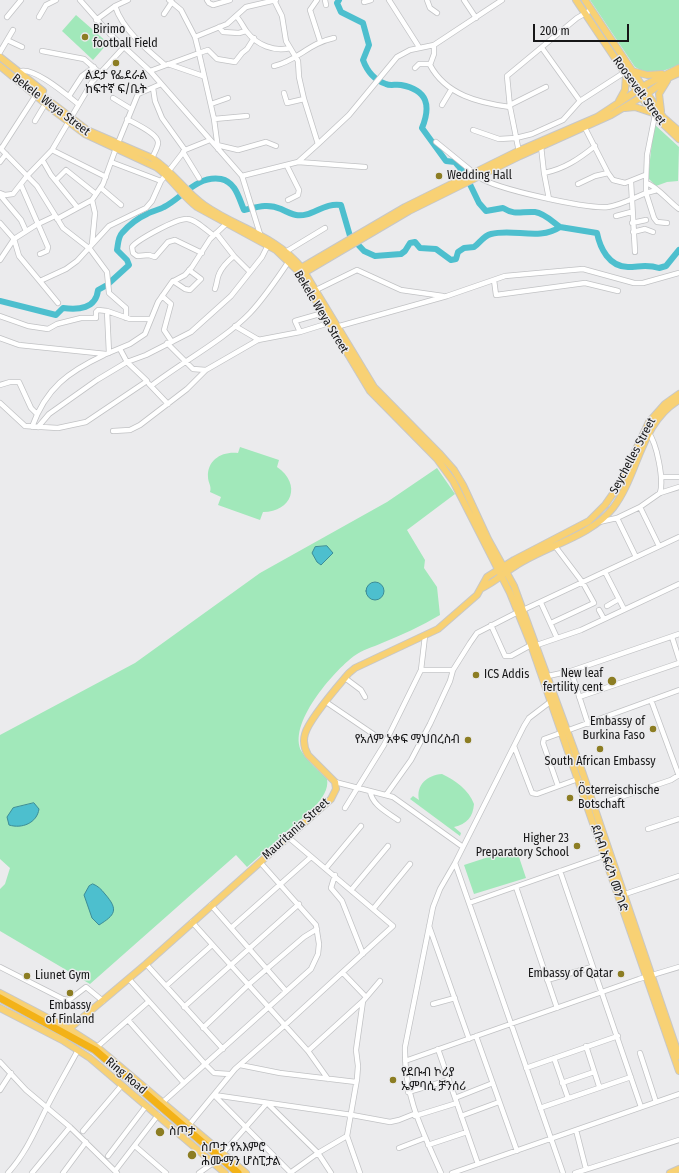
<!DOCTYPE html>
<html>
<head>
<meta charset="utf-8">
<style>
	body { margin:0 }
	#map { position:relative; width:679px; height:1173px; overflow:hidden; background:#ebebed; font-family:"Fira Sans Condensed",sans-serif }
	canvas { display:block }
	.scale { position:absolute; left:533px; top:24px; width:96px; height:18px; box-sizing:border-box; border:2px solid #161617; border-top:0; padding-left:5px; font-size:12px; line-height:14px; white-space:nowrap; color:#161617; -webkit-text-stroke:3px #ebebed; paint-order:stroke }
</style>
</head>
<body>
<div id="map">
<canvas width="679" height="1173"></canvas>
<div class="scale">200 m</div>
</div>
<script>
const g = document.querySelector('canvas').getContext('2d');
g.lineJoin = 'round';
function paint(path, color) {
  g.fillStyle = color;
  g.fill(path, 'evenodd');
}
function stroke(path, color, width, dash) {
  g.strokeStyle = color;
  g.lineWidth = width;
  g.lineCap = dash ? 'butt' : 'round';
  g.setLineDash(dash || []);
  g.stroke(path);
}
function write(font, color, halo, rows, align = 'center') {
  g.font = font + ' "Fira Sans Condensed","Noto Sans Ethiopic",sans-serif';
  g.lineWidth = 3;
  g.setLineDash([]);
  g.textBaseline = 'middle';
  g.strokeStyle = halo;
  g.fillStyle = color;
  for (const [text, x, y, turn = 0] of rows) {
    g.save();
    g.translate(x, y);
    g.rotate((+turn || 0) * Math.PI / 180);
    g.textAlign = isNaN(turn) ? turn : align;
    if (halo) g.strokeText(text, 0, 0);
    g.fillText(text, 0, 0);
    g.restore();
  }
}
paint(new Path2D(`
	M590,0H679V65C663,71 651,77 635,67Z
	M76,15L108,43L93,60L62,31Z
	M654,124L679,147L678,181L667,182L656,186L648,178Z
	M240,447L279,460L277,467C302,484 292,512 263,512L260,520L218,505L221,497L210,492C212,486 208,483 208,477C207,460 222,451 238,453Z
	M437,468L455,494L407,530L425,560L424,568L437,587L440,615C421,626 402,635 382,643C373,647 362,650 354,656C334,671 286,725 302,752C308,762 319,771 327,779C331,799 299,820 286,832H283L281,837L247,867L236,855L90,984L0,931V889L5,884L10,868L0,859V735L135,663L260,573L387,502Z
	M442,774C455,780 469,790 474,804C473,817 467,824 454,827L461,833L460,836L410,799L413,796L419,800C416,785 427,775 442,774Z
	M516,848L526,878L474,894L464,865Z`), '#a1e8ba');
const water = new Path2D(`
	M327,546L333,553L321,565L317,562L312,553L315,547Z
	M366 591a9 9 0 1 1 18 0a9 9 0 1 1-18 0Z
	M34,803L39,809C37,823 22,829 9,825L7,817L13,808Z
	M93,884C98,886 101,889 105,894C119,910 115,915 99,925L92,918L84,895L89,886Z`);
paint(water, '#4dbfce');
stroke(water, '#3c8c97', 1);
stroke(new Path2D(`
	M339,0L337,3L341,12L363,23L369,45L363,60C367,71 374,80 386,84C390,86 396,84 401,85C428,90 431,106 422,128L446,161L455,162L465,174L479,203L486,211L503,208C516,216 521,211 535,212C544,213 553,222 560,227
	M0,301L56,315L63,308C78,310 96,309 98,290L107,285L129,265L127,260L117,250C118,245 118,237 122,233C129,225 138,218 147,214C152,211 159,210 164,207C182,198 197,175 221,179C236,182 239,199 244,210C257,207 268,203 281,209C285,211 291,214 296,215C311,218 324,202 341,205L350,236L364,251L375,256L401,254L405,251L410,243L415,242L420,248L436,249L451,260L456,259L458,252L464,248L474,247C480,243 483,236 491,234C514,228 539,241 560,227L597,233C600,248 609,267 628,267C639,267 647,264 659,268L666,266L679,250`), '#4dbfce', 6);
const minor = new Path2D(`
	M80,0L110,34L150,71L242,176L260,234
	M169,0L181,10L195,37
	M207,0L209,3L213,5L230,0
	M317,0L310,10L320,41
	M325,0L326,5
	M389,0L419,47
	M427,0L430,8L437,13
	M464,0L476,18
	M364,2L371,0
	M115,6C123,30 146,49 165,65
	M164,14L172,2
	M236,16C241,21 243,27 247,32C257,45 274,52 290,48
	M7,17L21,0
	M39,17L46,5L56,0
	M96,20L115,6L128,0
	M219,27L223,32L239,33L246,31
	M7,40L22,47
	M434,45L502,0
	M542,48L580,101
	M42,51L84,59L100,73
	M0,52L13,30
	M168,64L203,76
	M274,66C297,61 309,43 334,38
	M415,68L419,64H430
	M150,71L199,53L195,37L227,24L246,7L276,0
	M18,72C31,64 67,95 78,104
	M153,88L155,101L162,118L185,150
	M284,93L287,103L304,99
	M69,96L82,76L94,67
	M113,98L131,109
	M211,104L228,98
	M442,105L451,90
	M510,105L546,87
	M655,115L647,155L646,183C657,186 669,202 679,209
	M127,119C134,123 159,134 158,143C158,147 154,154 152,158
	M214,119L247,116
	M35,121L44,106
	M585,128L608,173
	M473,130L499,139L516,138L532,134L563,120L580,101L625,72
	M436,142L474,173
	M118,143L138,94L161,84
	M318,144L349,115L397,57L410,50L434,45V54L430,65C446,95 479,103 510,107
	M217,145L238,150L266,142L276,146
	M541,146L544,173C564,169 579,159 595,146
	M0,148L37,186L63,228L90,249L107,272L109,293L126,308V318
	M1,149L34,98
	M218,149L214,119L199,53L208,50L217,59L235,62L242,53L247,49L254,38
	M52,150L106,177
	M183,152L199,178
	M519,152L510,107L507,76L577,18L591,10
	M43,161L51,175L77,207
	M0,162L6,154
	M111,162L161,181
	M298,162L365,167
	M287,166L299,190L298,195L288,200
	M544,173L549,199
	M242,176L298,162L318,144L304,99L299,77L298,61L286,41L282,16L274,0
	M479,177C495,189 587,209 608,207C621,205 634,198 646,193V183
	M56,180L66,170L96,194
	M631,182L635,252
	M578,184L595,176L608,173L613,180L625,183L645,175
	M21,185L48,247L47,251L40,254
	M101,188L121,205
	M657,190L646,193L654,218L657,222L667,223
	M0,193L5,195L13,194L27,176L52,150L92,82L124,47
	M0,195L21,220L26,231
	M92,200L95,213L92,244
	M616,216L631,212
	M57,219L92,200L103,184L116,148
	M0,223L14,239L19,256L58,303
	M632,223L646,220
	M633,232L645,229L653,232
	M287,251L325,228
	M202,253L175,240L168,242L155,257L149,255L137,256L133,253L132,247C137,240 177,218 187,219C195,219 206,230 213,235
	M234,256L250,272
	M0,260L14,239L36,225L55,216
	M494,280L496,295L585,283L618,291
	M40,281L66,269L77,261L109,226L146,208L152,201L161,181L185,150L210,140
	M173,281L185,289L190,290L201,279L189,270
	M215,289C217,284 217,278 219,274C222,267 228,261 234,256L216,233
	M316,290L357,270L401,290L443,296
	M162,296L171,304L164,330L172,342
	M0,316L28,326L48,329L57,324L81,318H96V312L98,310L107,311
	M235,326L259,340
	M336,327L447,296L505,276L583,269L634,283H643L679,273
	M300,332L295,321L323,313
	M0,338L19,345L106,354L130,344L145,334L158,302L172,282L185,275L192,267L210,239L226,224
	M167,343L193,369L206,370
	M109,353L107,311L130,319H150
	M149,384L168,404
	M0,385L10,382H19L31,408L37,414
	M151,386C182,362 224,340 250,313C265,297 277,279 289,261
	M0,403L25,426L58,428L86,422L147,381L127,362L120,349
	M32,427C46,388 68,372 104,355
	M38,427L49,414L97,380L127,362L146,355L191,332L231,296L262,257L268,245
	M113,431L130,430L140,425L187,389L206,370L258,340L300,332L329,323
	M648,432C657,443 664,480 660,493
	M662,477H679
	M640,507L659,546
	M617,518L636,557
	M599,522L617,518L640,507L660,493L679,487
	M605,572L624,609
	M541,603L557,638
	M607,606L619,599
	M523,610L679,537
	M599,610L604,619
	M551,623L594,603L583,583L555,546
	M491,625L505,656H511L531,645
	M672,637L679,659
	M537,645L581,630L679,584
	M421,670H453
	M571,671L588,724
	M548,676L571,671L679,634
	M345,678L361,690L365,697
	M579,697L679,663
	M651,700L679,776
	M326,702L379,738
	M514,746L532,793L537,794L578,779
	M335,782L393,797L463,847
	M558,786L543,743L544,739L679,690
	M370,791C372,805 387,812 398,820
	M386,795L411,760L430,724L450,681L453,670L470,643L477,633L518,612
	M594,806L671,780L679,775
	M345,808L384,745L421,670L425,636
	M648,829L679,819
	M455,863L563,1173
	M326,868L361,826
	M560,871L641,1107
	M335,875L331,888L342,901L363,954
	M516,887L557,1008
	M352,889L388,846
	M622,895L679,876
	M469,903L606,855
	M211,905L286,991
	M374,908L410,864
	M192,922L308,1051L328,1079
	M429,926L469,1039
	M231,928L311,857
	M146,964L223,1049
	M0,967L63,999L69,1000L86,987L103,1001
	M343,973L366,997
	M129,979L205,1064L214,1073L229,1074
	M547,980L592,967
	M166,986L212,945
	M433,1004L455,998
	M184,1007L299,904
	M128,1020L183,1082
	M203,1028L248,985L304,937L317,929
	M476,1036L517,1151
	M586,1046L599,1086
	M97,1047L148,1002
	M438,1049L478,1164
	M308,1051L363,1001L380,981
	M640,1053L656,1102
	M554,1058L568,1098
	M405,1061L639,979L679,967
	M0,1062L26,1090L70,1127L117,1173
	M240,1065L280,1073L356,1082
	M526,1068L618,1036
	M562,1083L594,1072
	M0,1090L11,1073
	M408,1092L449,1080
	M214,1095L352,1115L390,1122L399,1120L414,1114
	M214,1095L291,1173
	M455,1098L493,1083
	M163,1102L311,969L318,954L319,944L316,925L260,862
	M540,1108L631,1077
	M415,1116L457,1103
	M461,1116L499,1102
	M189,1125L235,1069L285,1025L393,926L288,837
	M576,1130L586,1169
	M83,1131L122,1085
	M428,1145L467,1132
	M135,1146L166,1173
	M399,1148L425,1138
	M223,1153L267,1103L318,1153L331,1173
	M108,1156L146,1106
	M115,1171L158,1115
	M8,1173C26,1153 35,1131 47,1107C57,1087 68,1069 78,1050
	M32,1173L70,1127
	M63,1173L86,1142
	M199,1173L213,1163
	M290,1173L318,1153L347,1136
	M360,1173L347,1136L357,1079L358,1066L356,1050L363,1001
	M441,1173C422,1130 404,1096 405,1047L433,907L440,889L455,863L524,726L529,718L550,702
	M452,1173L679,1094
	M575,1173L679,1140`);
const major = new Path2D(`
	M576,0L641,97L659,120L679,139
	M585,0L663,117L679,131
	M0,57L43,91
	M0,66L53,110L85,134L156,167C172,178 181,195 197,207L276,250L298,271L370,391L437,459L453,481L510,593L531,645L679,1071
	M632,71L647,75L662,74
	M35,90L87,130L152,158C174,172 184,191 204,205C238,229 274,234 302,268L374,387L439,453L454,470L463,485L488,539L514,586L583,774L679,1056
	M619,101L625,90L626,75
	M625,108L635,107L653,113
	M661,111L659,94L667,81
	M299,269L405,207L518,151L597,117L647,84L679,68
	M302,274L409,211L520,156L611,115L648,93L670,77L679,73
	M482,588C495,582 505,572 517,565C548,545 590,537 613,508C639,474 640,423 679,400
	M0,993L69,1029L97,1047L246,1173
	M0,1008L62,1040L90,1058L225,1173
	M63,1037L69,1029L146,964L331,799L336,789L335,782L308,755C304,748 303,741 305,734C309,719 338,686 349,673L355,668L438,629L477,595L487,577L514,560L589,521L605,505L619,485L649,422L665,404L679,394
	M670,1173L679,1169`);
const highway = new Path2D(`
	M0,998L95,1050L238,1173`);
stroke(minor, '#c1c2c4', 6);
stroke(major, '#c7c7c7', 8);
stroke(highway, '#c7c7c7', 9);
stroke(minor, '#fff', 4.5);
stroke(major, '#f8d174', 6);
stroke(highway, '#f3b217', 7);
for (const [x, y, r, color] of [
	[85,37,4,"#8c7d23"],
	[116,63,4,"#8c7d23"],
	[439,176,4,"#8c7d23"],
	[476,675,4,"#8c7d23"],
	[612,681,5,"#8c7d23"],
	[653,729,4,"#8c7d23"],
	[468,740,4,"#8c7d23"],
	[600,749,4,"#8c7d23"],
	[570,798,4,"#8c7d23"],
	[577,846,4,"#8c7d23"],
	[621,974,4,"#8c7d23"],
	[27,976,4,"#8c7d23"],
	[70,993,4,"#8c7d23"],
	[393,1080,4,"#8c7d23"],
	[160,1132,5,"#8c7d23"],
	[192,1155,5,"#8c7d23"]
]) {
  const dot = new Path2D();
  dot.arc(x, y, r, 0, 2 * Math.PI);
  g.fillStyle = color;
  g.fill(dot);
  stroke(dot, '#ebebed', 1.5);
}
write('12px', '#161617', '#ebebed', [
	["Birimo",93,30],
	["football Field",93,44],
	["ልደታ የፌደራል",116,76,"center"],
	["ከፍተኛ ፍ/ቤት",116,90,"center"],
	["Wedding Hall",447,176],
	["New leaf",603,674,"right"],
	["fertility cent",603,688,"right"],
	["ICS Addis",484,675],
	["Embassy of",645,722,"right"],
	["Burkina Faso",645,736,"right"],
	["የአለም አቀፍ ማህበረስብ",460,740,"right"],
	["South African Embassy",600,762,"center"],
	["Österreischische",578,791],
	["Botschaft",578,805],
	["Higher 23",569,839,"right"],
	["Preparatory School",569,853,"right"],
	["Embassy of Qatar",613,974,"right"],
	["Liunet Gym",35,976],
	["Embassy",70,1006,"center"],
	["of Finland",70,1020,"center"],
	["የደቡብ ኮሪያ",401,1073],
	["ኤምባሲ ቻንሰሪ",401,1087],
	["ስጦታ",169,1132],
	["ስጦታ የአእምሮ",201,1148],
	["ሕሙማን ሆስፒታል",201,1162]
], 'left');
write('12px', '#161617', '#ebebed', [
	["Roosevelt Street",639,91,54],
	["Bekele Weya Street",51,105,37],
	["Bekele Weya Street",321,312,59],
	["Seychelles Street",633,456,-62],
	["Mauritania Street",296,829,-42],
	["ደቡብ አፍሪካ መንገድ",609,868,71],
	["Ring Road",126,1076,40]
]);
</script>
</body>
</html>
